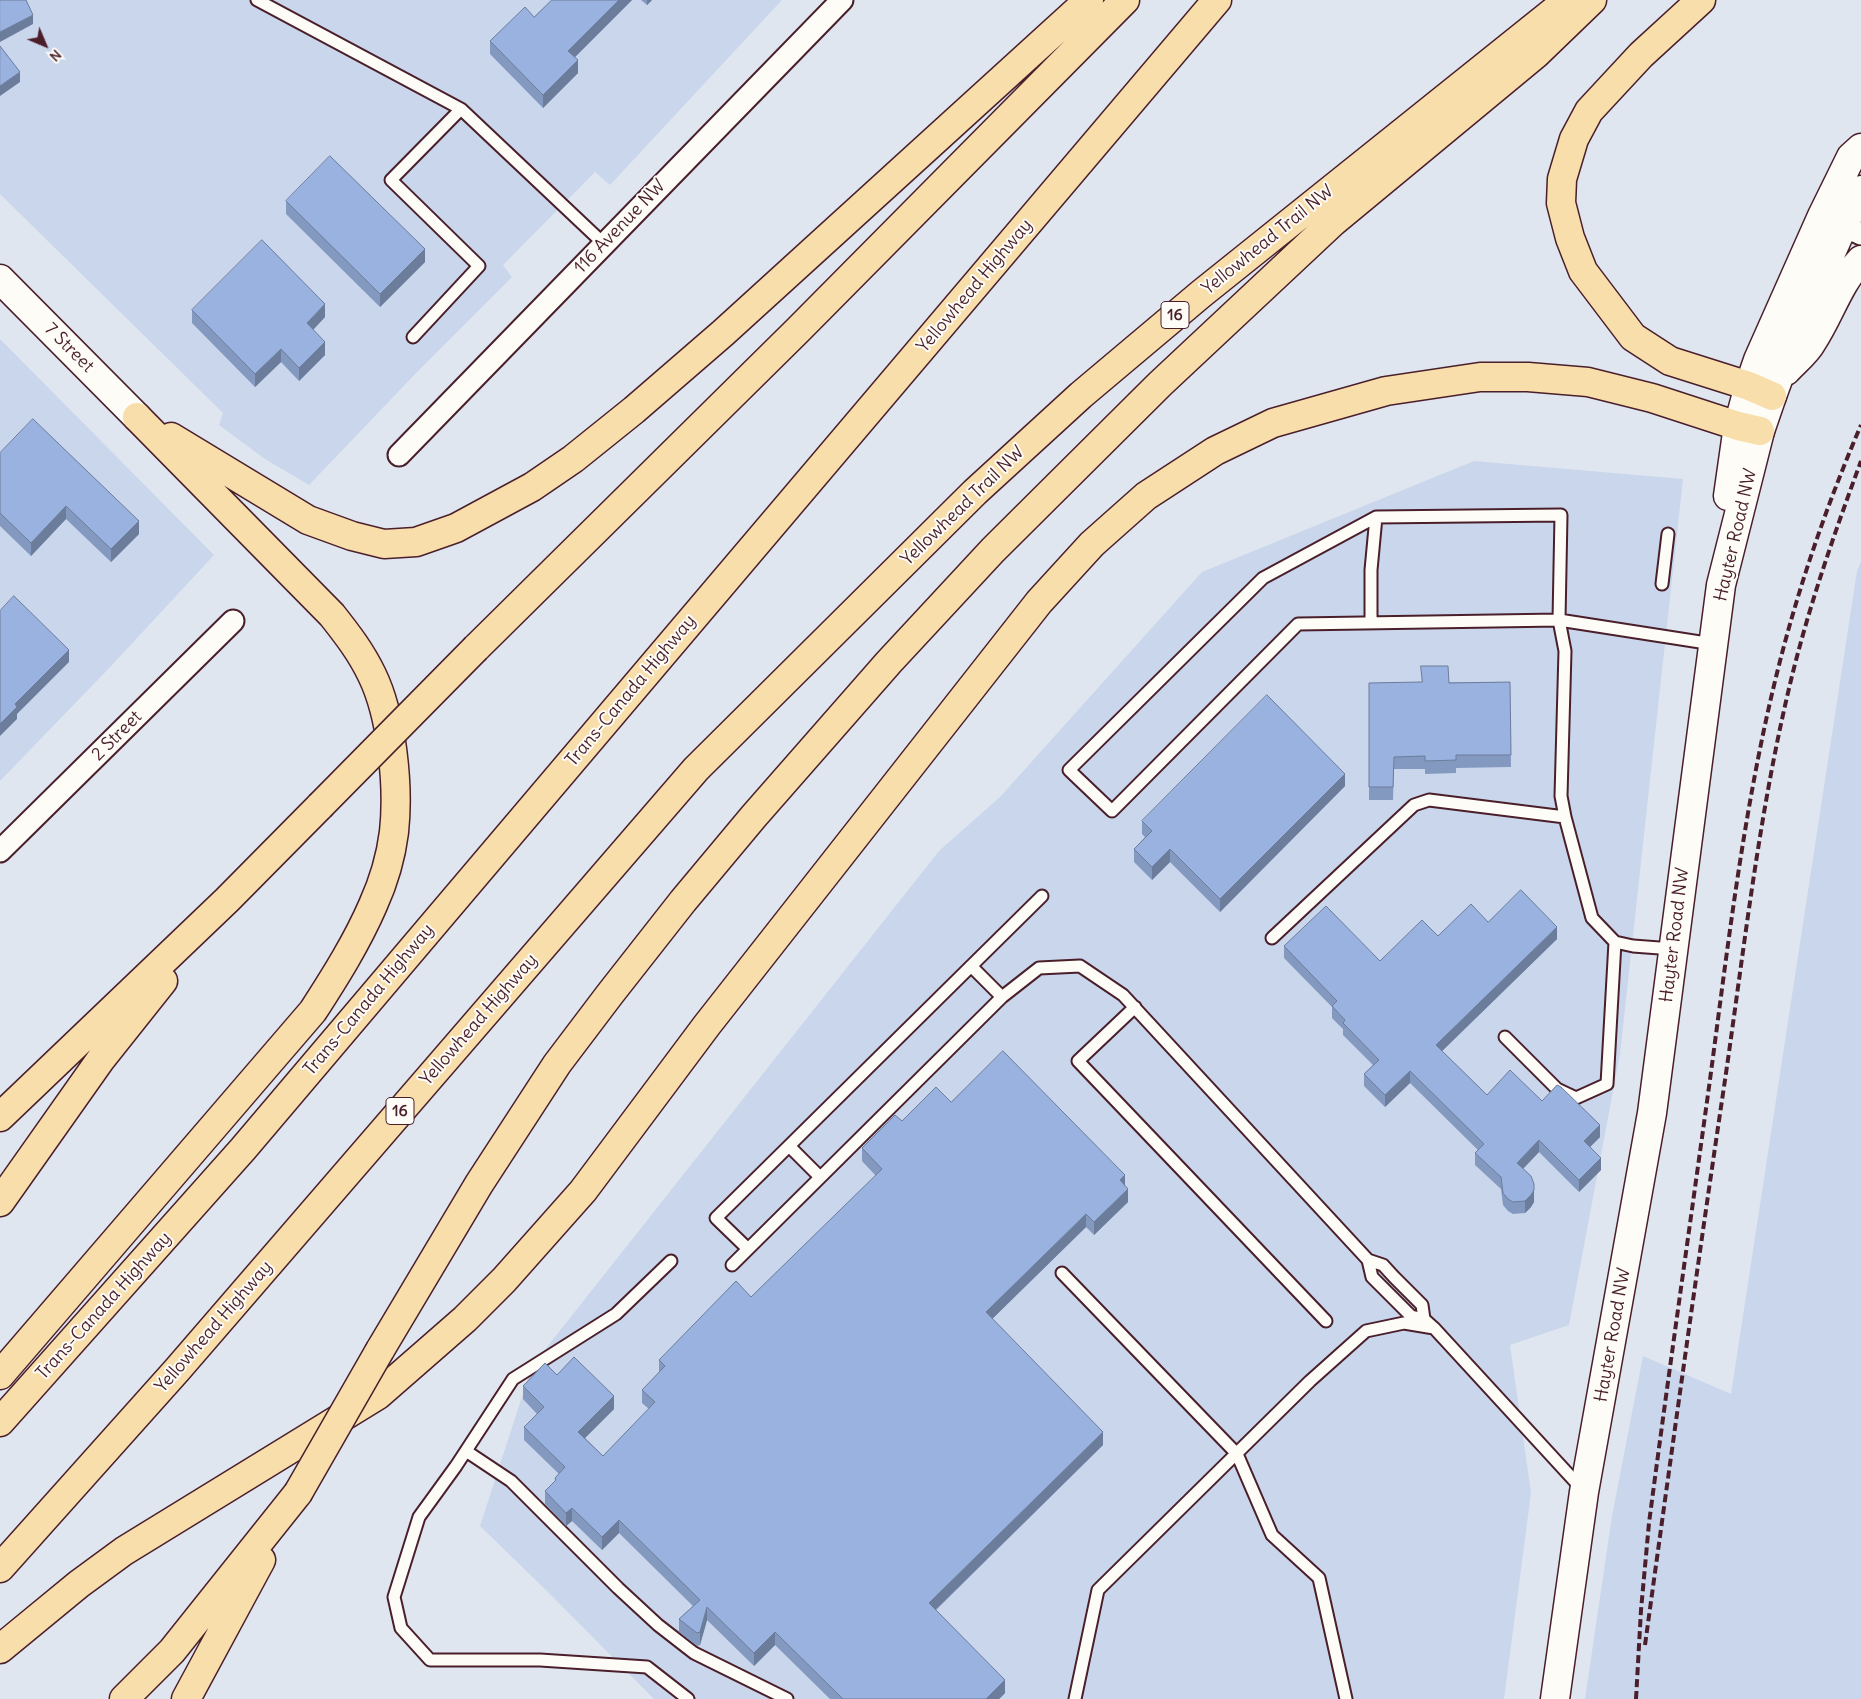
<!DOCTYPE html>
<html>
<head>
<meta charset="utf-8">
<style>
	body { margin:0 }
	#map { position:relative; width:1861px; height:1699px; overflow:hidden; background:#dfe6f0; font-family:Delius,sans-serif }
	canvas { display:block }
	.north { position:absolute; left:20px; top:20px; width:50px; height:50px; -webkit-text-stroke:4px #fdfcf7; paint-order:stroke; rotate:135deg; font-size:14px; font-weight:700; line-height:20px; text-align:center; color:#4a1f2b }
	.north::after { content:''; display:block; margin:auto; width:18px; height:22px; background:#4a1f2b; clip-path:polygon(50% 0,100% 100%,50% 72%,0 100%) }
</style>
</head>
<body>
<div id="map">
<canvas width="1861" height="1699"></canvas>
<div class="north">N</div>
</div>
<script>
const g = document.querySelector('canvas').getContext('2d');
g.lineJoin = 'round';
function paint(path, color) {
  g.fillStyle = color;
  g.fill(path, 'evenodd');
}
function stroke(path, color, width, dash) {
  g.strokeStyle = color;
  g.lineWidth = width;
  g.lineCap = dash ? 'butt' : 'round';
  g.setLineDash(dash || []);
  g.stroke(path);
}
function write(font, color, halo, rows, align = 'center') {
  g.font = font + ' Delius,sans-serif';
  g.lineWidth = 4;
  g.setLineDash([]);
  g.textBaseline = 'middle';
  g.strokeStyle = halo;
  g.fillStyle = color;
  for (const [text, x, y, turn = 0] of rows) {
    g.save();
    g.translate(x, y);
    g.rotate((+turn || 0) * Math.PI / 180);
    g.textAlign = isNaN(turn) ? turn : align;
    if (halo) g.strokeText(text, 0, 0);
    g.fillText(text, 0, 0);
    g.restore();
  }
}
paint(new Path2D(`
	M0,0H782L610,185L595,172L503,265L512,277L419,370L309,485L265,459L219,425L223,413L0,194Z
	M0,339L214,555L113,664L0,781Z
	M1474,461L1683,479L1620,1054L1569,1325L1510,1345L1531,1493L1504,1699H654L549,1593L480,1526L532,1366L939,851L1000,797L1202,572Z
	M1861,562V1699H1585L1612,1516L1643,1356L1731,1394L1857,571Z`), '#cad6eb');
const lane = new Path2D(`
	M257,0L461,109L604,244
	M413,337L479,266L391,180L461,109
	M1376,517L1561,515L1559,620L1713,644
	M1662,584L1668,534
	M1371,623V570L1376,517L1263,578L1069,770L1112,811L1298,624L1559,620L1565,651L1561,796L1565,817L1592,918L1615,942L1607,1084L1576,1098L1557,1089L1505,1037
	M1272,938L1414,805L1429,800L1565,817
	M1615,942L1633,946L1673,949
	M971,966L1002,997
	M1135,1007L1078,1061L1326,1321
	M789,1146L820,1177
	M748,1249L716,1218L1042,896
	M1368,1260L1383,1265L1394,1277L1422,1305L1424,1319
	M671,1261L616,1314L513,1379L456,1466L419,1517L394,1597L401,1628L430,1660H540L647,1667L688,1699
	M732,1265L1002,997L1039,968L1080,966L1123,995L1368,1260L1372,1277L1411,1316L1424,1319L1434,1328
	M1062,1273L1237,1454L1272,1535L1319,1578L1346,1699
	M466,1451L511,1481L618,1588L658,1625L694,1653L787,1699
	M1075,1699L1098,1590L1310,1381L1366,1331L1404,1323L1434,1328L1582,1489`);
const street = new Path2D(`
	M1829,219L1861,234
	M399,455L842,0
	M0,851L233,621`);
const secondary = new Path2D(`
	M0,279L137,417
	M1786,371C1794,362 1806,353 1812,342C1830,315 1838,284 1861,260
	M1728,496L1738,426L1749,386L1758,360L1822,216L1851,157L1861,148
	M1555,1699L1584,1492L1652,1113L1721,585L1760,431L1772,396L1794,336L1843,226L1861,190`);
const highway = new Path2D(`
	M1701,0L1641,55L1589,111L1574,139L1562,179L1561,203L1570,238L1583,271L1633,337L1670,361L1749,386L1772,396
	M171,437L308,520L352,536L384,544L416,542L456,528L532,487L573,459L634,410L723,333L1089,0
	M476,648L798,330L1125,0
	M0,1117L227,900L320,806
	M0,1202L101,1059L163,981
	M380,1350L479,1184L557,1064L610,994L683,901L754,816L889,662L993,550L1160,384L1333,222L1536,54L1592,0
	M0,1375L313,1011C335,977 357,942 373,905C383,883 391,856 394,832C399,786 392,716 372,675C361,652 347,634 332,615L137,417
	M0,1422L243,1149L1217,0
	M0,1568L177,1370L696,769L975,492L1081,395L1201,294L1568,0
	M0,1649L79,1584L124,1551L378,1395L465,1319L504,1280L583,1191L707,1025L1039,602L1092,544L1146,496L1215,451L1273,423L1386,391L1480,377H1528L1588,382L1652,398L1738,426L1760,431
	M124,1699L172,1651L298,1493
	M186,1699L261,1560`);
stroke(lane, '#4a1f2b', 15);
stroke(street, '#4a1f2b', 25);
stroke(secondary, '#4a1f2b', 31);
stroke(highway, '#4a1f2b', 31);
stroke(lane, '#fdfcf7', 11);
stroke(street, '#fdfcf7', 21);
stroke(secondary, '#fdfcf7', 28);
stroke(highway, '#f8deab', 28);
stroke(new Path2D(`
	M1645,1645C1671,1456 1697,1268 1725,1080C1745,943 1760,803 1794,668C1812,597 1836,529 1861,461
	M1636,1699L1641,1610L1649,1523C1668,1378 1689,1232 1709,1087C1728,946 1744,803 1779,665C1800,582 1828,502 1861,425`), '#4a1f2b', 4, [8, 4]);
const highwayBridge = new Path2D(`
	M320,806L476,648
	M298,1493L380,1350`);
stroke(highwayBridge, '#4a1f2b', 31, []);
stroke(highwayBridge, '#f8deab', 28);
paint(new Path2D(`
	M552,0H632L575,57L578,73L543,108L490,54V41L534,17Z
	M641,0H652L647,5Z
	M286,201L425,262L380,307L286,214Z
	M192,310L325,317L313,330L325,355L299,381L281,362L255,387L192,323Z
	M0,453L139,534L111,562L66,519L31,556L0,526Z
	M1510,682L1511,767L1456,768V773L1425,774V769H1394L1393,800H1369V683Z
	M1345,786L1220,912L1170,862L1152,880L1134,862V849L1145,837L1142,834V821Z
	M1488,922L1557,939L1442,1051L1487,1095L1542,1101L1600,1137L1590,1147L1601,1170L1579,1192L1539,1152L1523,1169L1534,1196V1202L1531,1207L1525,1213L1513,1214L1508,1211L1503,1205L1501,1189L1475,1165V1153L1478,1150L1410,1083L1385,1107L1364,1086V1074L1373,1065L1343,1035V1029L1332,1018V1007L1284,958V946L1380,961L1438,936Z
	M951,1102L1125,1185L1128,1202L1094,1235L1086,1227L992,1319L1103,1445L936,1610L1005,1693L999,1699H830L775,1645L754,1666L707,1620L700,1645L697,1646L679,1632V1619L693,1606L619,1533L602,1550L572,1521L566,1526L545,1504V1491L555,1482V1478L559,1474L524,1440V1427L537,1414L523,1399V1386L557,1375L614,1409L585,1438L603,1456L649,1409L642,1403V1390L659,1373V1360L751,1297L876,1176L862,1161V1148L902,1121Z`), '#8499c0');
paint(new Path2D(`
	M619,0H632L568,64V51Z
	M647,0H652L647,5Z
	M33,15V24L0,42V32Z
	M578,60V73L543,108V95Z
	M20,72V82L0,96V86Z
	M425,249V262L380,307V294Z
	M325,304V317L307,336V323Z
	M325,342V355L299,381V368Z
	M281,349V362L255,387V374Z
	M66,506V519L31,556V543Z
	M139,521V534L111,562V549Z
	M69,650V662L17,714V719L0,736V724L15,704Z
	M1345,774V786L1220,912V899Z
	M1170,849V862L1152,880V867Z
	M1557,927V939L1436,1057V1045Z
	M1410,1071V1083L1385,1107V1095Z
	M1600,1125V1137L1584,1153V1141Z
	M1539,1140V1152L1517,1175V1163Z
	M1601,1158V1170L1579,1192V1180Z
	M1125,1175V1188L1120,1180Z
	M1534,1184V1202L1531,1207L1525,1213V1201Z
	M1128,1189V1202L1094,1235V1222Z
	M1086,1214V1227L986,1325V1312Z
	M614,1396V1409L578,1445V1432Z
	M1103,1432V1445L929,1616V1603Z
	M572,1508V1521L566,1526V1513Z
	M619,1520V1533L602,1550V1537Z
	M707,1607V1620L700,1645V1632Z
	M775,1632V1645L754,1666V1653Z
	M1005,1680V1693L999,1699H986Z`), '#6c7d9c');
const building = new Path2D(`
	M0,0H26L33,15L0,32Z
	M552,0H619L568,51L578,60L543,95L490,41L525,7L534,17Z
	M0,46L20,72L0,86Z
	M330,156L425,249L380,294L286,201Z
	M262,240L325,304L307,323L325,342L299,368L281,349L255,374L192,310Z
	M33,419L139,521L111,549L66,506L31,543L0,513V453Z
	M14,596L69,650L15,704L17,707L0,724V611Z
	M1421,666H1448L1449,683L1510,682L1511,755H1456V760L1425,761V756L1394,757L1393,787H1369V683L1422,682Z
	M1267,695L1345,774L1220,899L1170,849L1152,867L1134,849L1152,831L1142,821Z
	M1521,890L1557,927L1436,1045L1487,1095L1510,1070L1542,1101L1557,1085L1561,1087L1600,1125L1584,1141L1601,1158L1579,1180L1539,1140L1517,1163L1531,1176L1534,1184V1190L1531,1195L1525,1201L1513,1202L1508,1199L1503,1193L1501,1177L1475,1153L1484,1144L1410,1071L1385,1095L1364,1074L1379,1060L1343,1023L1345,1020L1332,1006L1337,1001L1284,946L1326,906L1380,961L1422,920L1438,936L1471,904L1488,922Z
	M1003,1051L1125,1175L1120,1180L1128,1189L1094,1222L1086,1214L986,1312L1103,1432L929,1603L1005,1680L986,1699H843L775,1632L754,1653L707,1607L700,1632L697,1633L679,1619L700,1600L619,1520L602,1537L572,1508L566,1513L545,1491L556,1480L555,1478L565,1467L524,1427L544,1407L523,1386L545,1363L557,1375L574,1357L614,1396L578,1432L603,1456L655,1402L642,1390L665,1366L659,1360L736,1281L751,1297L882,1169L862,1148L895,1115L902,1121L936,1087L951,1102Z`);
paint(building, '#9ab2df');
stroke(building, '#6c7d9c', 1);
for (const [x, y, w] of [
	[1175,315,28],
	[400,1111,28]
]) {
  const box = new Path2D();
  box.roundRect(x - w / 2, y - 13.5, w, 27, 4);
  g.fillStyle = '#fdfcf7';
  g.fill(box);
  stroke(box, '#4a1f2b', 1);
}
write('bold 16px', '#4a1f2b', null, [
	["16",1175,315],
	["16",400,1111]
]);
write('18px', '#4a1f2b', '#fdfcf7', [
	["116 Avenue NW",620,227,-46],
	["Yellowhead Trail NW",1268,240,-39],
	["Yellowhead Highway",975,286,-50],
	["7 Street",69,348,45],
	["Yellowhead Trail NW",963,506,-44],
	["Hayter Road NW",1736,535,-77],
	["Trans-Canada Highway",631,691,-50],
	["2 Street",117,736,-45],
	["Hayter Road NW",1675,935,-83],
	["Trans-Canada Highway",369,1000,-50],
	["Yellowhead Highway",479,1020,-49],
	["Trans-Canada Highway",104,1306,-48],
	["Yellowhead Highway",214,1327,-49],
	["Hayter Road NW",1613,1335,-80]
]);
</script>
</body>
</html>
